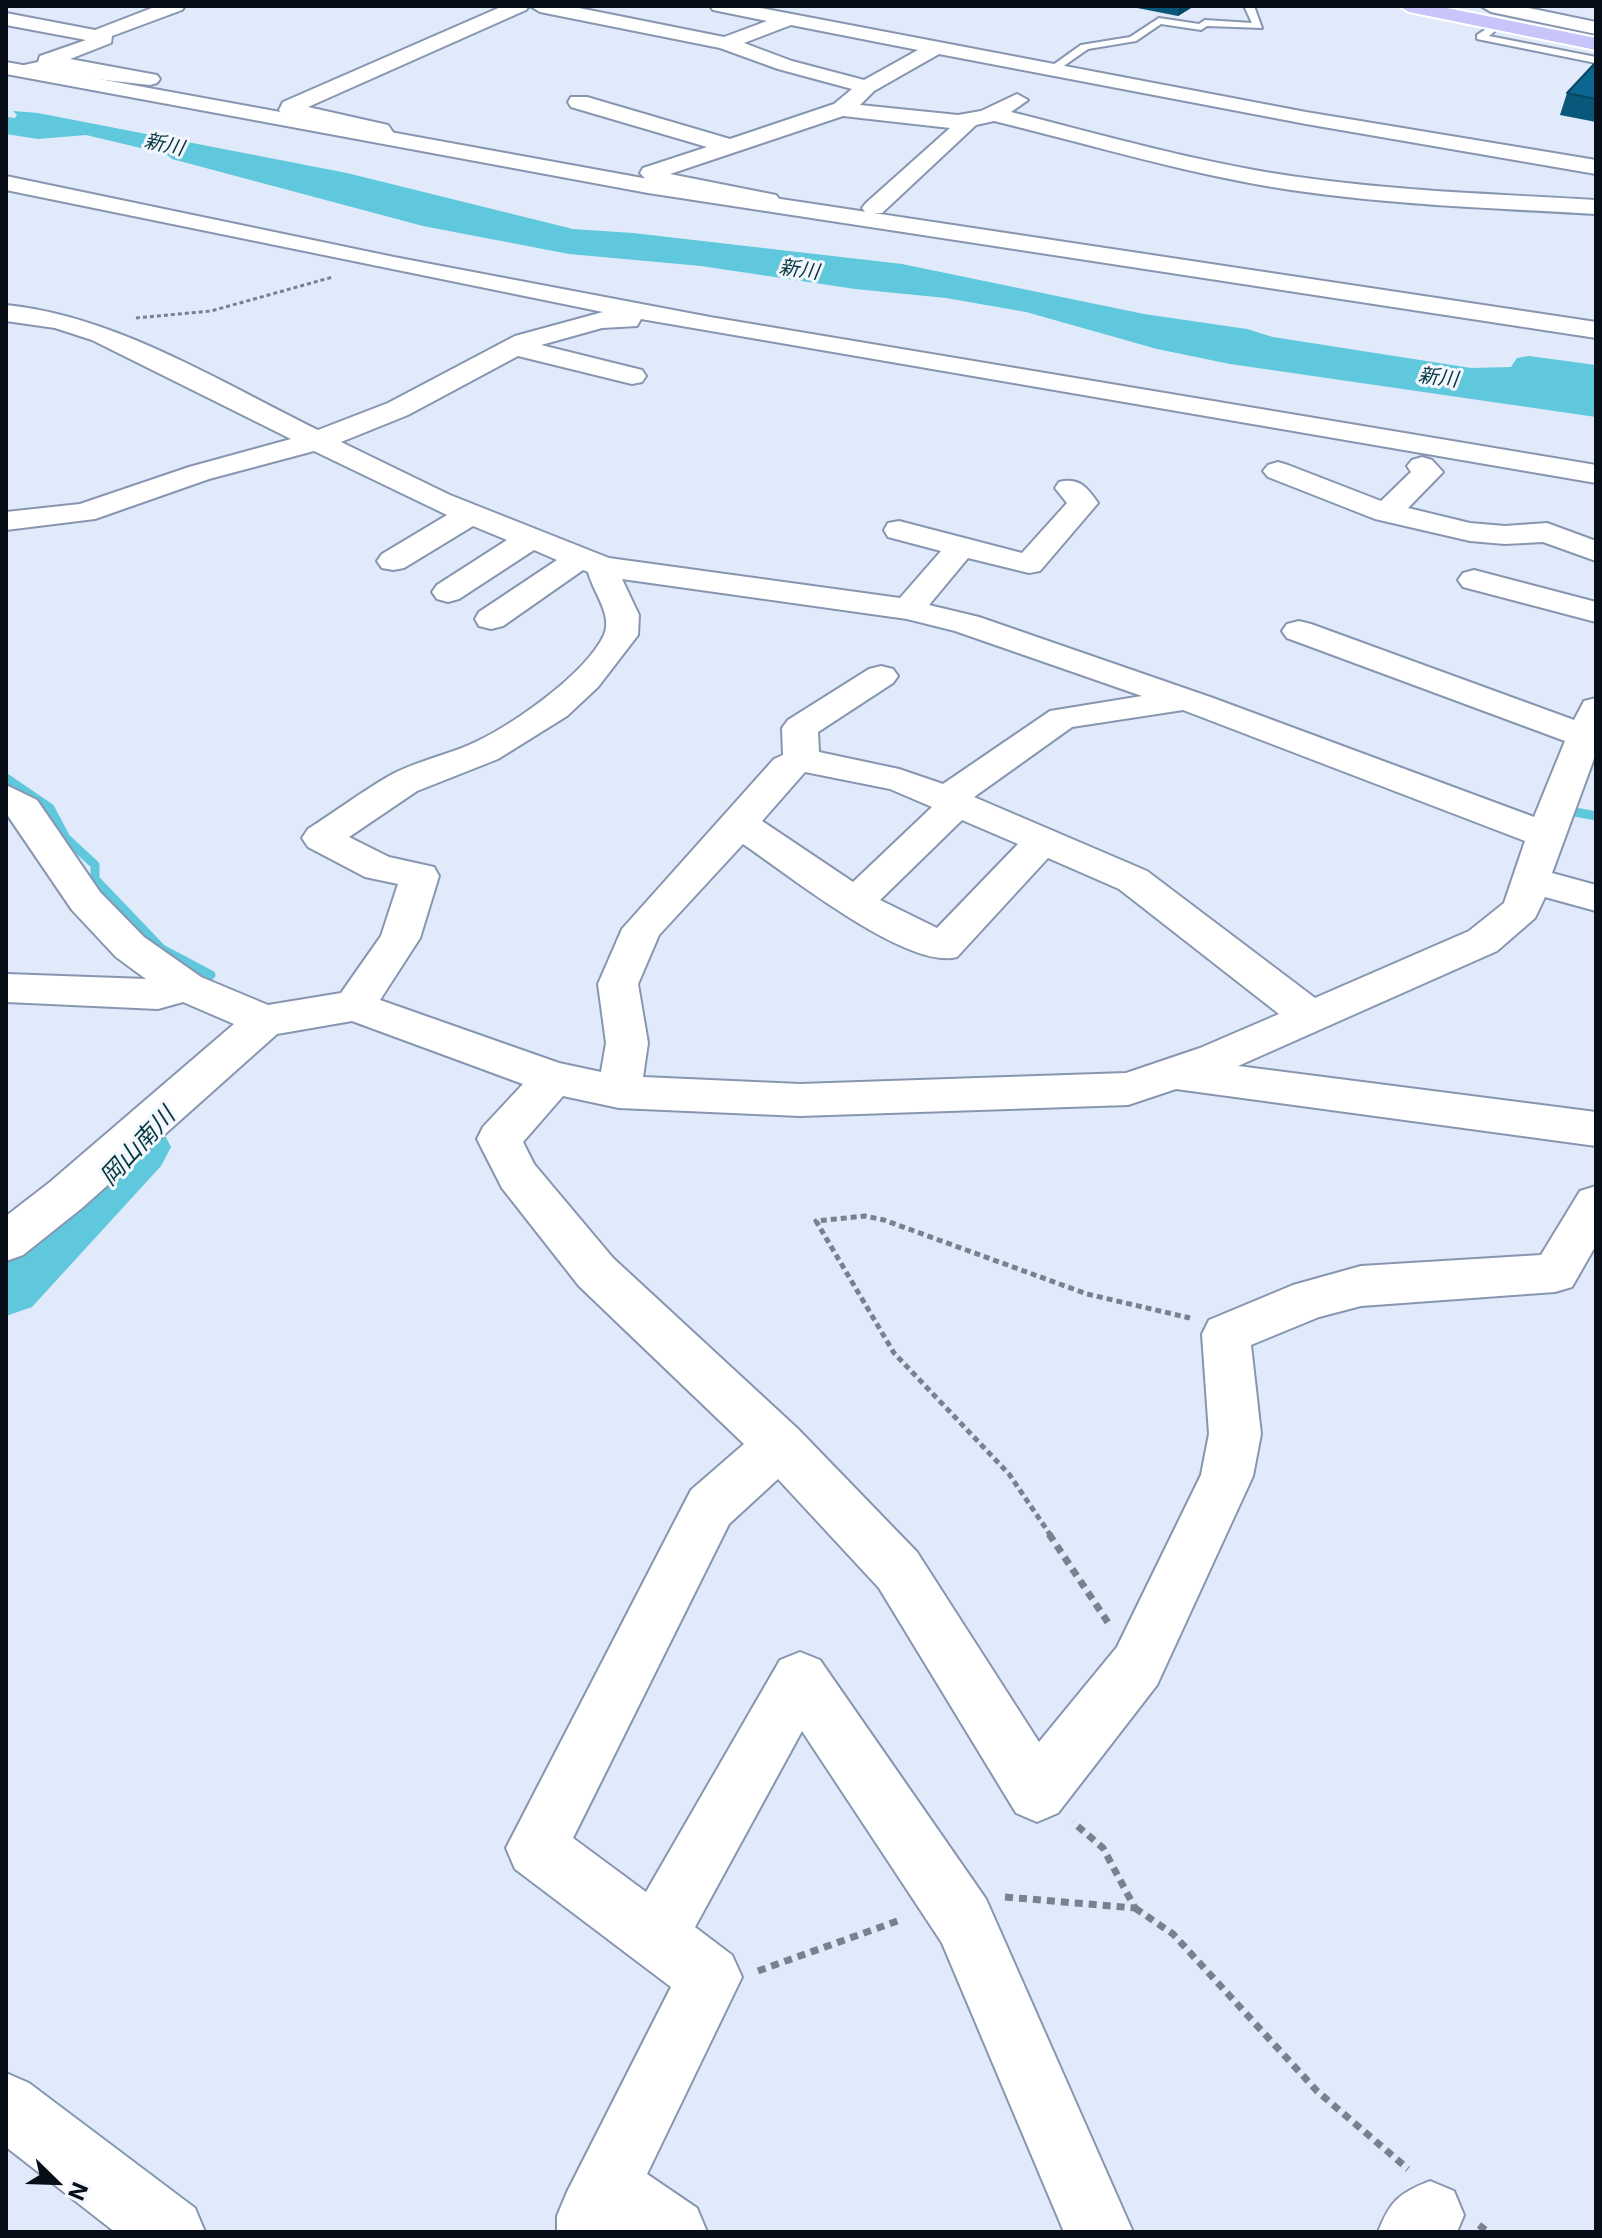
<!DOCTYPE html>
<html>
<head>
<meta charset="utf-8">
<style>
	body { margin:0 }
	#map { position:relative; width:1602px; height:2238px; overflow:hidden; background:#e0eafb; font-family:Inter,sans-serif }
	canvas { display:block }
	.frame { position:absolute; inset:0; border:8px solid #080e17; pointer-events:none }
	.north { position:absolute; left:16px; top:2142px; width:80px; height:80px; -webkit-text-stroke:6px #f3f7fd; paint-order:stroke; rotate:113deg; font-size:22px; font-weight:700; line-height:32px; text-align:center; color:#080e17 }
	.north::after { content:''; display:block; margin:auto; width:28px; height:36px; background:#080e17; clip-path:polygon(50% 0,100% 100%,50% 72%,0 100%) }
</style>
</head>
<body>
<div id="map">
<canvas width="1602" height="2238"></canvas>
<div class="frame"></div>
<div class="north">N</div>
</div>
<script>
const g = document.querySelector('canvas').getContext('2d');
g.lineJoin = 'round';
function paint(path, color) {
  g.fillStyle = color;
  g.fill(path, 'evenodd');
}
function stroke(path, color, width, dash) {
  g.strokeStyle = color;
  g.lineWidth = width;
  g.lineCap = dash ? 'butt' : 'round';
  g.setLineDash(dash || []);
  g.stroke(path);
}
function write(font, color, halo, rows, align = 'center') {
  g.font = font + ' Inter,"Noto Sans JP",sans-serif';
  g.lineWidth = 6;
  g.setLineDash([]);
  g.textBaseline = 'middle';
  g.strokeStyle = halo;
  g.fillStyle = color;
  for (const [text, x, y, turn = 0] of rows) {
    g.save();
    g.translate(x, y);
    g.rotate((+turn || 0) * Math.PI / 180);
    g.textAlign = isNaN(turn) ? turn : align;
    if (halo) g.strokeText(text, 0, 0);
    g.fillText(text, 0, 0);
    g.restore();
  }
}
paint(new Path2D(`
	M13,111L38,113L347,173L573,229L633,233L902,264L1144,314L1247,329L1273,337L1471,368L1511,367L1517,358L1529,356L1596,365V417L1230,364L1157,349L1026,312L946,298L855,289L701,266L569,254L423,226L172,159L166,154L86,135L38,139L6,134V117L15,118L17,115Z`), '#5fc8dc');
stroke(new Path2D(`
	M6,778L50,808L66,838L95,865V879L162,949L211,975
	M1570,811L1596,816`), '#5fc8dc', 9);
paint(new Path2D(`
	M137,1121L161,1128L171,1147L161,1166L32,1307L6,1316V1238L113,1128Z`), '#5fc8dc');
const lane = new Path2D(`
	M1244,6H1254L1262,28L1207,26L1201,30L1161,24L1136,41L1088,49L1055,72L1046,70L1081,45L1130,37L1159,18L1199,24L1205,20L1252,23Z
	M1498,21L1503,24L1489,36L1596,57V63L1477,39V35Z`);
const street = new Path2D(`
	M157,6H185L182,10L112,36L111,43L70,59L157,75L160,79L157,83L150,85L42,73L22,77L12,71L15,67L38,62L40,56L86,40L6,25V13L95,30Z
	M503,6H529L526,10L308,107L388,125L397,138L394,143H378L372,135L282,115L279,110L283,102Z
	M530,6H569L724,37L767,21L713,10L710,6H750L1306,112L1596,160V174L1306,124L939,54L874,91L860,105L958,115L981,111L1017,94L1028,100L1011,112C1103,135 1196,162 1291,176C1392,191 1494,194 1596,200V214C1494,208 1392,205 1291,190C1191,175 1092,145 994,121L976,125L882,213H866L862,208L866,203L950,128L843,116L670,174L776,195L780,200L776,205L768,207L658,186L650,184L640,173L643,168L707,147L571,107L568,102L571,97H587L730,139L834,104L852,89L778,69L720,48L540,12ZM791,25L918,50L864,80L792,61L744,43Z
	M1481,6H1519L1596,22V34L1491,12Z
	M6,176L394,257L710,317L1596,465V483L641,319L637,326L602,328L541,345L642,370L646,376L642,382L632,384L518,356L408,415L341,442L450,495L609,558L900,598L941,551L888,537L884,530L888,523L899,521L1022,553L1067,503L1055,488L1059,482C1079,477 1087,487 1098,503L1040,571L1029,573L968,558L929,605L979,617L1213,698L1534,817L1565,741L1287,638L1282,631L1287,624L1299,621L1311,624L1574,720L1584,701L1596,698V753L1552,873L1596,885V911L1545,897L1535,918L1497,951L1238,1066L1596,1112V1146L1176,1089L1128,1105L800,1116L619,1108L563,1096L523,1142L534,1164L613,1258L798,1429L917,1552L1039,1742L1117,1647L1201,1475L1209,1434L1202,1334L1209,1320L1293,1285L1361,1266L1541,1255L1580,1191L1596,1186V1245L1572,1287L1555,1292L1361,1306L1319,1317L1251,1345L1261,1434L1253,1476L1157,1685L1058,1813L1037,1822L1016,1813L879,1588L778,1479L729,1524L573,1838L646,1892L780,1660L800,1652L820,1660L986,1899L1133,2232H1064L942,1943L802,1731L695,1927L732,1955L742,1977L647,2174L697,2208L707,2232H557V2216L567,2192L671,1987L515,1869L506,1848L691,1490L744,1444L579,1286L502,1188L477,1139L483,1127L523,1084L352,1021L277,1034L82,1208L23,1255L6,1261V1216L50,1182L234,1024L183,1002L158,1009L6,1002V974L146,979L116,957L72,910L6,813V785L37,800L100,892L144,937L201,977L268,1005L341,993L381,936L398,884L365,877L308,847L302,838L308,829C335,812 361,792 389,776C414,762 443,756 469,745C509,728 585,675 604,635C613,615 593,592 588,572L583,570L503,626L491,629L479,626L475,619L479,612L557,560L534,550L459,599L448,602L437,599L432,592L437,585L507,540L473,526L404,568L393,570L382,568L377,561L382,554L447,515L314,451L209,479L95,519L6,530V512L80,504L189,467L291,439L92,340L55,328L6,321V305C116,316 220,382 318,430L388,403L515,336L603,312L6,190ZM622,579L907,619L955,631L1142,696L1050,711L943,784L899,769L819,752L818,732L893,683L898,676L893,669L881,666L869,669L788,720L782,728L783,755L774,759L622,929L598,984L606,1043L601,1072L559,1063L380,1000L420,938L439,876L434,867L389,857L349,837L417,791L498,759L567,716L598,687L638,635L639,615ZM1183,710L1525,841L1504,903L1469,931L1315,998L1147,871L974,797L1072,727ZM805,772L890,789L932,807L853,882L762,821ZM962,820L1018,844L937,928L880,900ZM743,844C786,873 908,971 957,957L1048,858L1119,889L1279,1014L1200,1048L1126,1073L800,1084L643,1077L648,1043L638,984L659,935Z
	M1422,457L1432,460L1443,472L1408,508L1470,523L1505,526L1547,523L1596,541V561L1543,542L1505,544L1470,541L1375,519L1268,477L1263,471L1268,465L1278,462L1288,465L1381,501L1411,472L1407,466L1412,460Z
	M1474,570L1596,602V622L1463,587L1458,580L1463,573Z
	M6,2073L29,2083L195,2208L205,2232H115L6,2147Z
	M1430,2181L1454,2191L1464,2215L1457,2232H1378C1390,2201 1399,2193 1430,2181Z`);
const secondary = new Path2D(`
	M6,62L648,179L1596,322V338L648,193L6,74Z`);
const primary = new Path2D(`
	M1399,6H1437L1596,38V50L1409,12Z`);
stroke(lane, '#8796b0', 4);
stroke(street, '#8796b0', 4);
stroke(secondary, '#8796b0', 4);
stroke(primary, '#fff', 4);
stroke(new Path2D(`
	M136,318L211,311L333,277`), '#79818f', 3, [4, 3]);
stroke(new Path2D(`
	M1051,1536L1009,1474L894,1353L816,1221L865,1216L884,1220L1087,1294L1190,1318`), '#79818f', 5, [6, 4]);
stroke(new Path2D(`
	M1049,1534L1109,1624
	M1005,1897L1135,1908L1103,1848L1073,1822
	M1135,1908L1173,1934L1317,2091L1408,2169
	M758,1971L903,1919
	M1479,2225L1488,2232`), '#79818f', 7, [8, 6]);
paint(lane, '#fff');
paint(street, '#fff');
paint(secondary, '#fff');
paint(primary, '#c8c5fb');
paint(new Path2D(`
	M1127,6H1194L1178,16Z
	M1596,62V122L1560,115L1567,93Z`), '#09587c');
paint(new Path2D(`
	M1179,6H1194L1178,16Z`), '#084765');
const building = new Path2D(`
	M1596,62V99L1567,93Z`);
paint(building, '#0b6690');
stroke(building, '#084765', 2);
write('italic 20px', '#033740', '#f3f7fd', [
	["新川",164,145,12],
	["新川",799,270,8],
	["新川",1438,378,7]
]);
write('italic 24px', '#033740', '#f3f7fd', [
	["岡山南川",138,1147,-47]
]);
</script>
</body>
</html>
